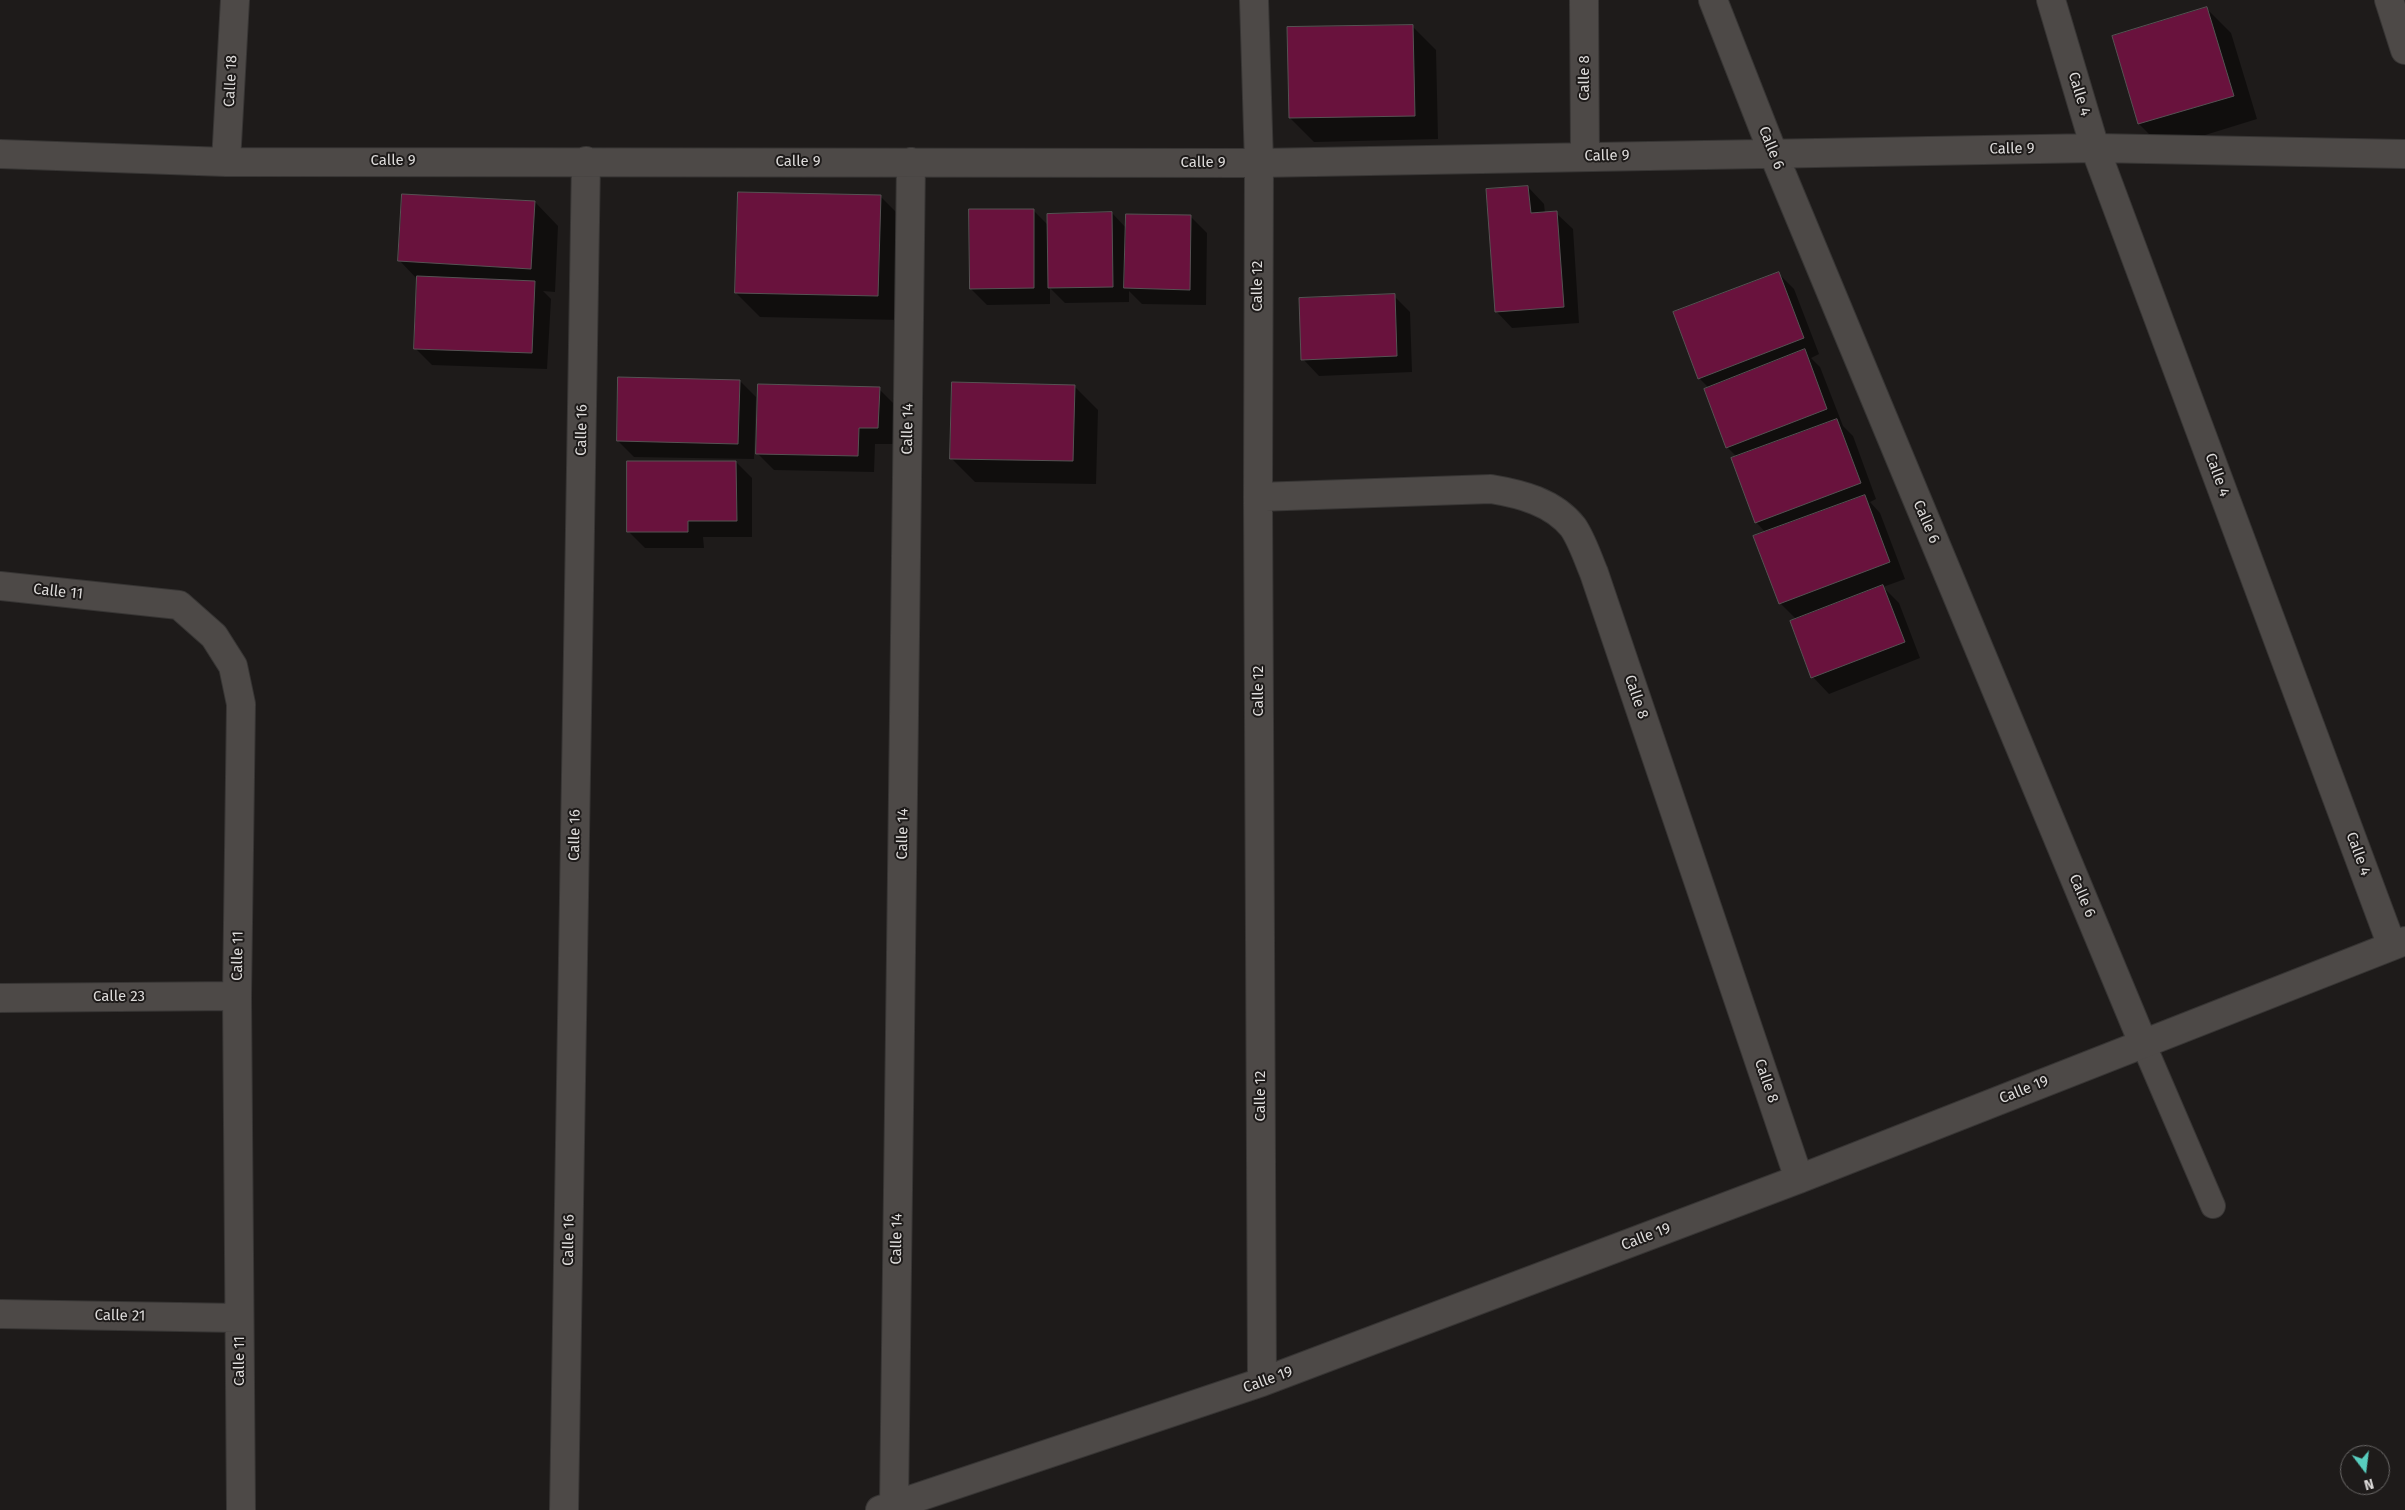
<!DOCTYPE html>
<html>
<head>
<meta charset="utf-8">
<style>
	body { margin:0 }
	#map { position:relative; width:2405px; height:1510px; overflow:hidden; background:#1e1b1a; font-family:"Fira Sans",sans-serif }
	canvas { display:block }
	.north { position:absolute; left:2340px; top:1445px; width:50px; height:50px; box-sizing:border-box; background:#1e1b1a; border:1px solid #6a6867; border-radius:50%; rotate:165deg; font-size:14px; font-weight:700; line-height:20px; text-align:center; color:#dddbda }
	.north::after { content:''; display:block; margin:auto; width:18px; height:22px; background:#58cebf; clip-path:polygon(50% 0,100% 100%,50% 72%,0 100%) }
</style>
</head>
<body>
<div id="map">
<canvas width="2405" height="1510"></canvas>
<div class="north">N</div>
</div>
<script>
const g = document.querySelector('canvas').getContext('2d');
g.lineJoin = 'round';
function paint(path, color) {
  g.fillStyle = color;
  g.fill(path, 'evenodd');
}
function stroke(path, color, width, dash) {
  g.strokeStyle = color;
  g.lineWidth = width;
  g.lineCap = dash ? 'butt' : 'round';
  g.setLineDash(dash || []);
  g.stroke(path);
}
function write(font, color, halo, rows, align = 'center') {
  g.font = font + ' "Fira Sans",sans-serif';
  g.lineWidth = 4;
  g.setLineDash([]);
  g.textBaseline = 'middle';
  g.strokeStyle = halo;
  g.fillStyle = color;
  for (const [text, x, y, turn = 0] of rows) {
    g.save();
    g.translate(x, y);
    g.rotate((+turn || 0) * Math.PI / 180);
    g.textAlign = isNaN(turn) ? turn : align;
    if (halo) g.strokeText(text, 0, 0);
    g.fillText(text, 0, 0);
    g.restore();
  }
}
paint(new Path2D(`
	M2207,9L2231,33L2257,119L2163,148L2139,124Z
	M1412,26L1436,50L1438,139L1314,142L1290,118Z
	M1528,187L1544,204L1545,213H1556L1573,229L1579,323L1512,328L1496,311Z
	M880,196L904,220L902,320L760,317L736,293Z
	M535,202L558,226L555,292L543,291L551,299L547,369L432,365L415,348L418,280L399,260Z
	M1033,210L1048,225L1112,213L1127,229L1191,217L1207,233L1206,305L1142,304L1129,291V302L1065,303L1050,288V304L987,305L971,289Z
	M1778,273L1794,289L1819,354L1811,358L1820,367L1843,426L1853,436L1876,499L1870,502L1880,513L1905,579L1883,587L1899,603L1920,658L1829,694L1813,677L1796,619L1780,603L1766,533L1756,522L1737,457L1727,447L1709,388L1699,378Z
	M1394,296L1410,312L1412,372L1319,376L1303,359Z
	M740,381L756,397L754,459L634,457L618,441Z
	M1074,386L1098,410L1096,484L975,482L951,458Z
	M879,389L895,405L894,444H875L874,472L774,470L758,454Z
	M736,462L752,478V537H703L704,548H645L629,532Z`), '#0007');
const building = new Path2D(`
	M2207,7L2234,96L2138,124L2112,36Z
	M1413,25L1415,116L1289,118L1287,27Z
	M1528,186L1531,213L1557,211L1564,307L1495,312L1486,189Z
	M738,192L881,195L878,296L735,293Z
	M402,194L535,201L531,269L398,261Z
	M969,209H1034V288L970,289Z
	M1112,212L1113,287L1048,288L1047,214Z
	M1126,214L1191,215L1190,290L1124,288Z
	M1779,272L1804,338L1698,379L1673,312Z
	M417,276L535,281L532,353L414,349Z
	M1395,294L1397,356L1301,360L1299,298Z
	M1805,349L1827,409L1726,448L1704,389Z
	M618,377L740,380L738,444L617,441Z
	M952,382L1075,385L1073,461L950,459Z
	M758,384L880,387L878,428H859L858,456L756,454Z
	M1837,419L1861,483L1755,523L1731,458Z
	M627,461H736L737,521H688V532H627Z
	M1865,495L1890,562L1779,604L1753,536Z
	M1883,585L1905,642L1811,678L1790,621Z`);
paint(building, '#69123d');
stroke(building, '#565253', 1);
const service = new Path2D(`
	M2143,1043L2213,1206`);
const minor = new Path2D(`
	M1254,0L1259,163L1258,497L1262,1382
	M1584,0L1585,156
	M1713,0L1773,153L2143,1043
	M2051,0L2095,148L2392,946
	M2389,0L2405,50
	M0,154L226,162L1259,163L2095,148L2405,154
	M226,162L235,0
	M1258,497L1491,489C1521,494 1553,502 1573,527C1582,540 1588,559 1594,573L1799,1179
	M0,586L179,605L214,636L233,666L241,704L237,996L241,1510
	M0,998L237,996
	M0,1314L239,1318
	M894,1505L911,162
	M564,1510L586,161
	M880,1510L1262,1382L1799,1179L2405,941`);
stroke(service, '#373534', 26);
stroke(minor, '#373534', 30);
stroke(service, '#4d4947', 24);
stroke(minor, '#4d4947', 28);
write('15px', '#dddbda', '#1e1b1a', [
	["Calle 8",1585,78,-90],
	["Calle 18",231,81,-87],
	["Calle 4",2079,94,73],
	["Calle 6",1771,148,68],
	["Calle 9",2012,149,-1],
	["Calle 9",1607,156,-1],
	["Calle 9",393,161],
	["Calle 9",798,162],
	["Calle 9",1203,163],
	["Calle 12",1258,286,-90],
	["Calle 14",908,429,-89],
	["Calle 16",582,430,-89],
	["Calle 4",2217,475,70],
	["Calle 6",1926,522,67],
	["Calle 11",58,592,6],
	["Calle 12",1259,691,-90],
	["Calle 8",1636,697,71],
	["Calle 14",903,834,-89],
	["Calle 16",575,835,-89],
	["Calle 4",2358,854,70],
	["Calle 6",2082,896,67],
	["Calle 11",238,956,-89],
	["Calle 23",119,997],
	["Calle 8",1766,1081,71],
	["Calle 19",2024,1090,-22],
	["Calle 12",1261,1096,-90],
	["Calle 19",1646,1237,-21],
	["Calle 14",897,1239,-89],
	["Calle 16",569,1240,-89],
	["Calle 21",120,1316,1],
	["Calle 11",240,1361,-90],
	["Calle 19",1268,1380,-20]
]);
</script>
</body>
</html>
